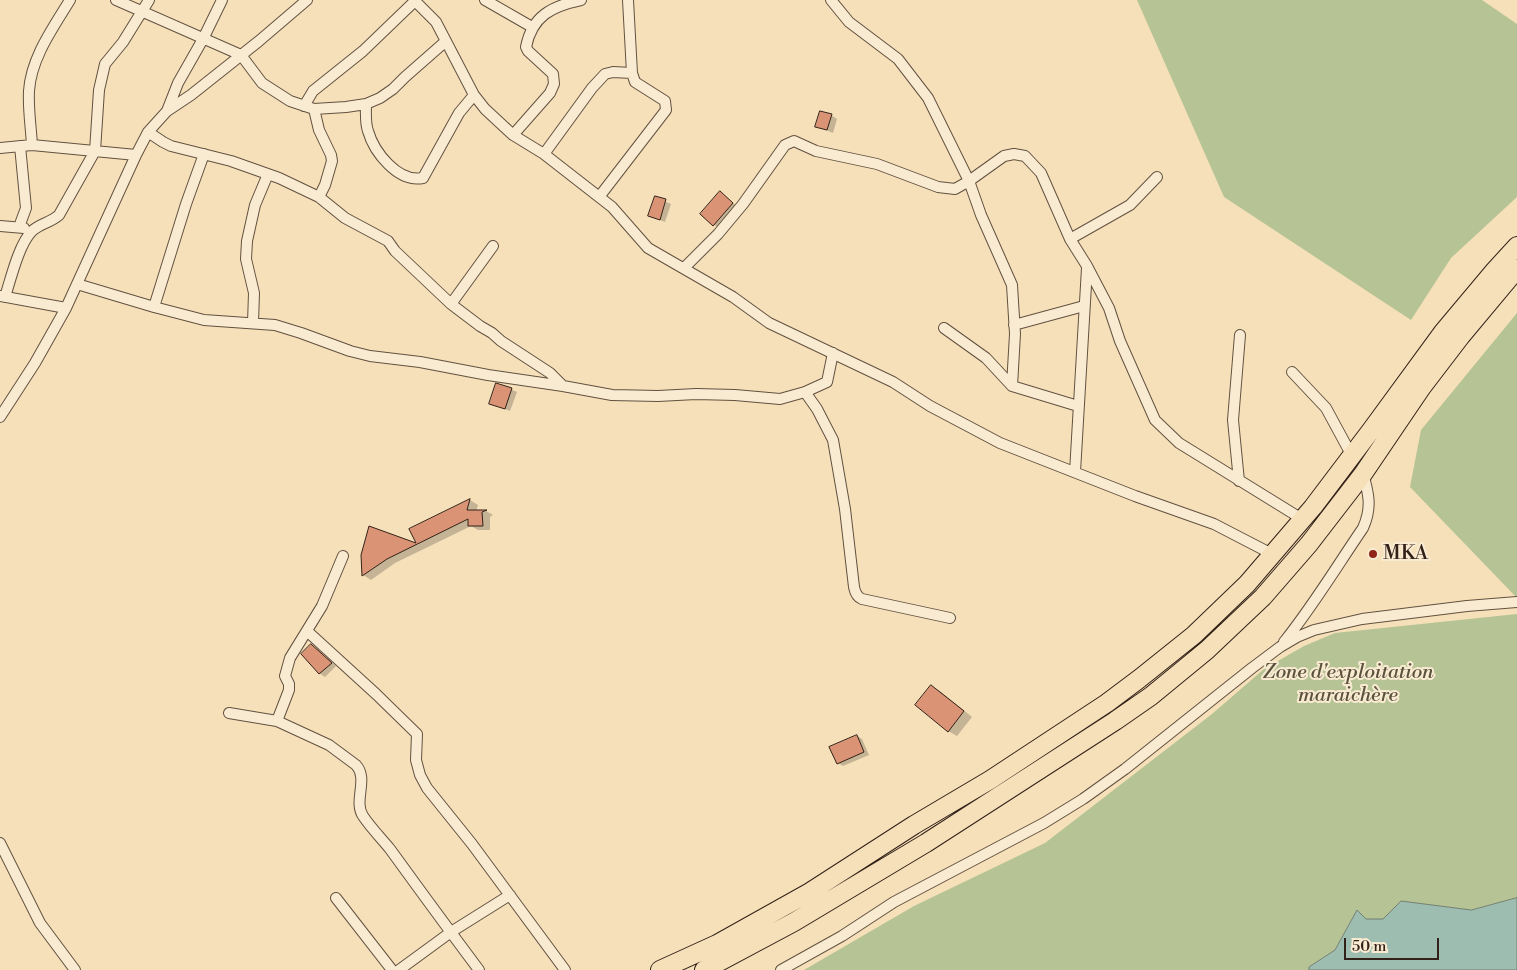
<!DOCTYPE html>
<html>
<head>
<meta charset="utf-8">
<style>
	body { margin:0 }
	#map { position:relative; width:1517px; height:970px; overflow:hidden; background:#f6e0b9; font-family:"Libre Bodoni",serif }
	canvas { display:block }
	.scale { position:absolute; left:1344px; top:938px; width:95px; height:22px; box-sizing:border-box; border:2px solid #322118; border-top:0; padding-left:6px; font-size:15px; line-height:18px; white-space:nowrap; color:#322118; -webkit-text-stroke:4px #f9ebd2; paint-order:stroke }
</style>
</head>
<body>
<div id="map">
<canvas width="1517" height="970"></canvas>
<div class="scale">50 m</div>
</div>
<script>
const g = document.querySelector('canvas').getContext('2d');
g.lineJoin = 'round';
function paint(path, color) {
  g.fillStyle = color;
  g.fill(path, 'evenodd');
}
function stroke(path, color, width, dash) {
  g.strokeStyle = color;
  g.lineWidth = width;
  g.lineCap = dash ? 'butt' : 'round';
  g.setLineDash(dash || []);
  g.stroke(path);
}
function write(font, color, halo, rows, align = 'center') {
  g.font = font + ' "Libre Bodoni",serif';
  g.lineWidth = 4;
  g.setLineDash([]);
  g.textBaseline = 'middle';
  g.strokeStyle = halo;
  g.fillStyle = color;
  for (const [text, x, y, turn = 0] of rows) {
    g.save();
    g.translate(x, y);
    g.rotate((+turn || 0) * Math.PI / 180);
    g.textAlign = isNaN(turn) ? turn : align;
    if (halo) g.strokeText(text, 0, 0);
    g.fillText(text, 0, 0);
    g.restore();
  }
}
paint(new Path2D(`
	M1137,0H1482L1517,24V197L1451,258L1411,320L1224,197Z
	M1517,313V598L1410,487L1421,430Z
	M1517,614V898L1471,910L1401,901L1383,919H1366L1357,910L1335,950L1309,967V970H804L914,906L1045,843L1212,714L1264,669L1304,646L1335,633Z`), '#b6c394');
const water = new Path2D(`
	M1517,898V970H1309V967L1335,950L1357,910L1366,919H1383L1401,901L1471,910Z`);
paint(water, '#9dbdb0');
stroke(water, '#727f73', 1);
paint(new Path2D(`
	M831,115L837,119L833,133L816,126Z
	M720,192L738,207L719,228L714,225Z
	M655,197L671,204L665,222L649,216Z
	M511,389L517,392L510,411L490,403Z
	M470,500L478,505L476,512L486,511L493,515L490,517V530H478L471,526L395,563L371,580L363,575L370,528L418,545L411,530Z
	M311,646L317,649L336,666L325,677L319,673Z
	M931,686L940,691L972,717L957,736L948,731Z
	M857,736L862,739L869,755L843,766L838,763Z`), '#0003');
const building = new Path2D(`
	M820,111L832,114L827,130L815,127Z
	M720,191L733,203L713,226L700,214Z
	M655,196L666,199L660,220L648,216Z
	M496,383L512,388L505,409L489,404Z
	M470,499L467,510H487L482,512L483,526H468V519L387,559L362,576L361,555L369,526L416,543L409,529Z
	M311,644L332,663L319,674L301,654Z
	M931,685L964,711L948,732L915,705Z
	M857,735L864,752L837,764L829,747Z`);
paint(building, '#da9475');
stroke(building, '#322118', 1);
const minor = new Path2D(`
	M116,0L241,55L262,83L290,101L314,109L346,107L366,104L380,98L393,89L405,77L446,41
	M414,0L436,22L474,95L485,109L513,135L544,154L612,207L648,248L733,297L769,323L893,382L930,406L1000,443L1135,496L1214,524L1272,554
	M485,0L532,27
	M831,0L849,22L898,59L928,98L969,181L981,215L1012,285L1015,334L1012,386
	M366,104C366,112 365,123 368,131C374,152 398,183 423,178L459,113L474,95
	M304,106L313,91L363,51L415,1
	M314,109L319,130L331,155L332,161L325,185L319,197
	M167,111L178,83L203,39L222,0
	M148,132L163,142L171,146L231,161L279,178L319,197L345,218L388,241L395,251L451,304L480,326L492,333L501,341L550,373L563,386
	M513,135L550,93L554,84L553,74L528,51L526,47C532,16 552,6 581,0
	M32,145C31,127 28,109 29,91C31,58 53,28 70,0
	M0,148L32,145L136,155
	M544,154L592,88L605,74L613,72L632,73
	M599,197L666,110L665,101L635,82L632,73L628,0
	M0,226L24,228
	M19,227L26,208L20,146
	M1070,239L1130,205L1157,177
	M684,268L718,234L743,204L785,145L794,141L816,151L877,164L938,187L955,189L969,181L1004,156L1014,154L1025,156L1041,173L1070,239L1087,266L1109,308L1120,341L1155,420L1179,443L1302,519
	M77,284L154,307L204,320L275,325L301,333L350,351L370,356L420,362L488,375L563,386L612,395L658,396L696,394L735,395L780,399L805,392L827,382L833,353
	M0,296L66,308
	M5,297C11,278 19,244 32,231C41,223 50,223 59,215L95,151L99,90L105,64L123,42L149,0
	M451,304L493,246
	M154,307L186,204L204,154
	M253,323L254,293L246,259L247,241L255,205L268,174
	M1014,325L1084,306
	M944,328L986,358L1012,386L1078,406
	M1292,372L1326,408L1352,456
	M805,392L817,409L833,440L845,509L854,587C855,592 857,597 862,599L950,618
	M0,417L35,363L66,308L136,155L148,132L167,111L191,95L259,41L307,0
	M1075,472L1087,268
	M1239,481L1233,420L1240,335
	M307,631L376,694L417,734L416,760L420,775L427,788L472,844L565,970
	M1284,642C1313,606 1337,566 1363,528C1372,508 1369,494 1363,474
	M229,713L277,721L329,745L356,765C369,779 353,801 363,816C371,828 381,838 390,849C419,889 449,930 479,970
	M277,721L289,690V684L285,676L290,658L322,606L343,556
	M0,843L40,923L75,970
	M336,898L392,970
	M399,970L451,932L510,895
	M781,970L842,936L894,902L1044,823L1083,799L1125,769L1252,668L1280,647L1297,637L1314,630L1362,619L1467,606L1517,602`);
const trunk = new Path2D(`
	M660,970L717,944L810,892L914,825L990,780L1107,703L1139,679L1194,635L1247,584L1313,507L1372,429L1443,332L1495,270L1517,246
	M704,970L794,922L926,843L1115,721L1151,696L1207,650L1263,597L1309,544L1363,474L1422,387L1461,336L1517,269`);
stroke(minor, '#635140', 12);
stroke(trunk, '#322118', 20);
stroke(minor, '#f9ebd2', 10);
stroke(trunk, '#f6e0b9', 18);
for (const [x, y, r, color] of [
	[1373,554,5,"#8f2418"]
]) {
  const dot = new Path2D();
  dot.arc(x, y, r, 0, 2 * Math.PI);
  g.fillStyle = color;
  g.fill(dot);
  stroke(dot, '#f9ebd2', 2);
}
write('20px', '#322118', '#f9ebd2', [
	["MKA",1383,554]
], 'left');
write('italic 20px', '#5a523d', '#f9ebd2', [
	["Zone d'exploitation",1348,673],
	["maraichère",1348,696]
]);
</script>
</body>
</html>
